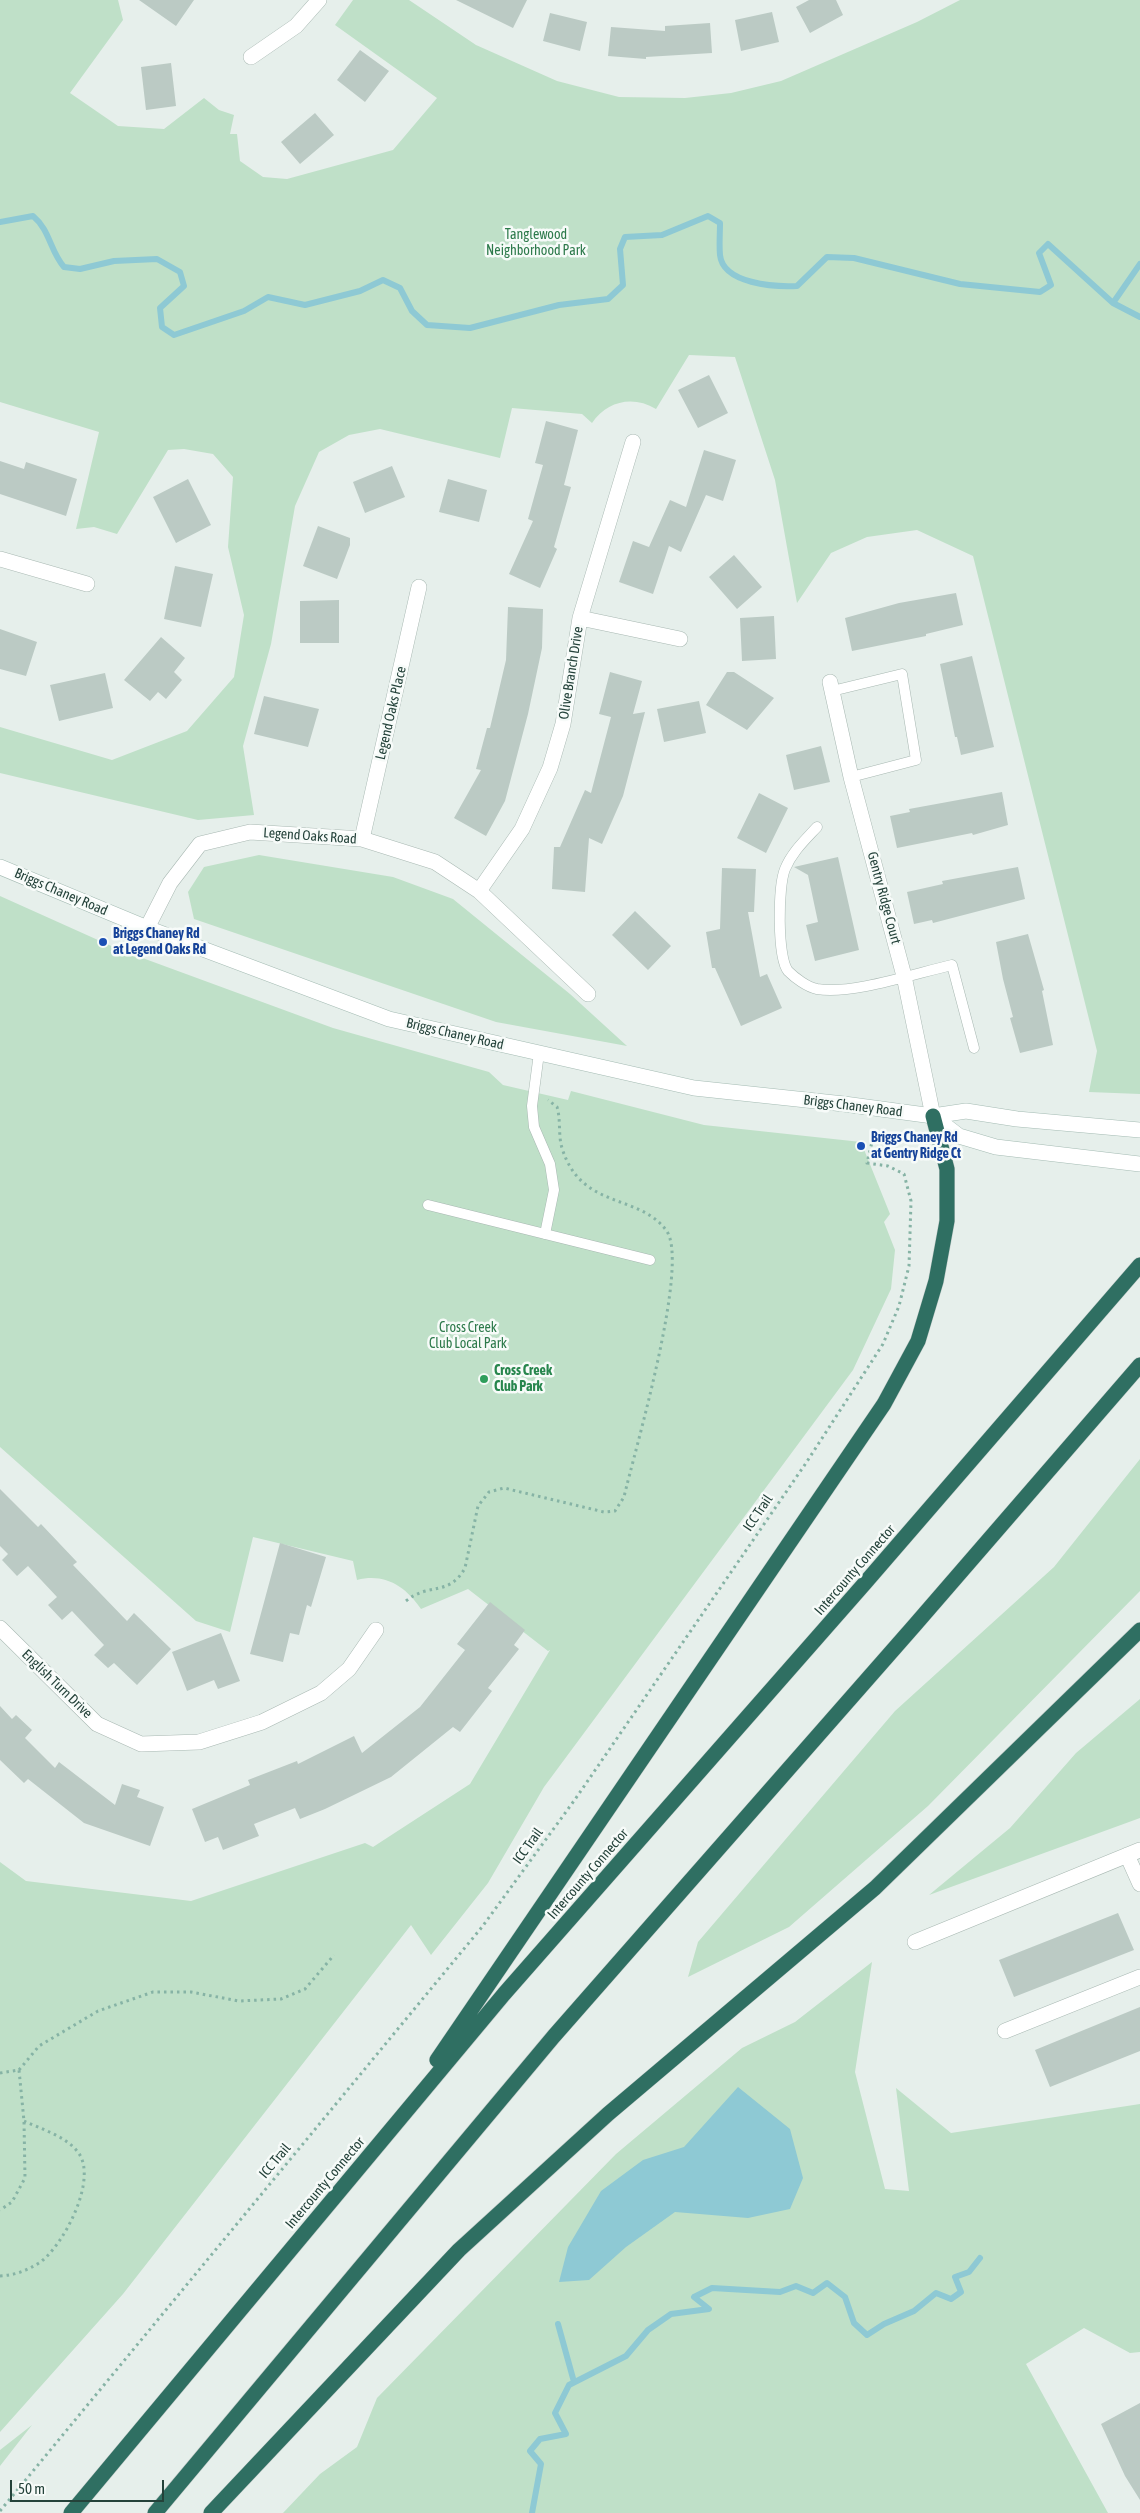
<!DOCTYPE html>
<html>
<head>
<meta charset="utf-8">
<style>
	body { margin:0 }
	#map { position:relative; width:1140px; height:2513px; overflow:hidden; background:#e6efeb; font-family:"Asap Condensed",sans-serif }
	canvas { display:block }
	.scale { position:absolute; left:10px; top:2480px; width:154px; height:22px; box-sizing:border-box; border:2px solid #24423a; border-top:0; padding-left:6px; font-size:15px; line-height:18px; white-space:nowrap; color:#24423a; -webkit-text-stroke:4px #f7fbf9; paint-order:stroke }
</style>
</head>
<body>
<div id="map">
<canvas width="1140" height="2513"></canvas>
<div class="scale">50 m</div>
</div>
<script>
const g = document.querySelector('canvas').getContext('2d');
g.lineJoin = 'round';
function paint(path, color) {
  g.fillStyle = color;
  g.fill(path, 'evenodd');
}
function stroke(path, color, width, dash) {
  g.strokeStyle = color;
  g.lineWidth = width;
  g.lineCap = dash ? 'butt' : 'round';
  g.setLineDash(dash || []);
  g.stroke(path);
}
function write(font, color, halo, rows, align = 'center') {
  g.font = font + ' "Asap Condensed",sans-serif';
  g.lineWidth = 5;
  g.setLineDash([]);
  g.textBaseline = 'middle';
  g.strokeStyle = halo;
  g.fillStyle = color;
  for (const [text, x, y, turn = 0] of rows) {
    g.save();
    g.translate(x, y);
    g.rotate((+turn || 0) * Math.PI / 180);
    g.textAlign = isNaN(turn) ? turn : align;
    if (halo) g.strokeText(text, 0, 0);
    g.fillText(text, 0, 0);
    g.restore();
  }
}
paint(new Path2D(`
	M0,0H118L123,20L70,93L118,126L164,129L204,98L219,110L234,115L230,134H237L240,161L263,177L287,179L393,150L437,98L335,25L353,0H409L476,45L557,81L619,97L685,98L731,93L781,81L917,22L960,0H1140V1094L1089,1092L1097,1051L973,556L917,530L867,537L831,553L797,603L775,480L735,357L689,355L656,409C633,395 607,401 592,423L582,414L512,408L500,458L380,429L349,435L319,452L295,506L271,644L243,746L254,815L198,820L0,773V727L112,760L187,731L234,677L244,615L228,547L233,477L213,454L184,449L168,450L117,534L94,527L76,529L99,432L0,402Z
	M259,855L393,877L453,899L570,994L627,1046L496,1022L194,919L188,892L204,867Z
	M0,896L118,949L333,1028L489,1072L503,1085L568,1100L571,1091L704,1125L861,1142L890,1214L884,1222L895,1250L891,1289L853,1370L544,1787L488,1883L431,1955L411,1925L123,2294L0,2432V1862L26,1881L191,1901L365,1843L373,1847L470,1784L550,1650L548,1651L468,1589L421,1609C405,1586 385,1573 357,1580L353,1561L253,1537L230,1632L196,1621L0,1447Z
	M1140,1459V1591L928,1806L789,1927L688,1977L698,1942L895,1711L1054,1567Z
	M1140,1699V1818L929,1895L1010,1828L1076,1753Z
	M872,1962L855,2072L885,2189L909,2191L896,2088L951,2133L1140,2104V2352L1130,2353L1084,2328L1026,2364L1108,2513H283L320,2474L357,2447L377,2398L616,2154L742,2048L795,2022Z
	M32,2425L0,2466V2450Z`), '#bfe0c8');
paint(new Path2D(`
	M738,2087L790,2129L803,2178L790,2209L748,2218L675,2212L626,2247L589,2280L559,2282L568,2247L601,2191L643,2160L684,2147Z`), '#8ec9d4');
stroke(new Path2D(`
	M0,222L33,216C50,230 50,251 64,267L80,269L114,261L157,259L180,272L184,286L160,308L162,327L174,335L244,311L268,297L305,305L360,291L383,280L400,288L412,311L427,325L470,328L559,305L608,299L623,285L620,249L625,237L662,235L708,216L720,223C720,233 719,245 720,255C723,284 775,287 797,286L827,257L854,258L960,284L1040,292L1051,285L1039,253L1048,244L1113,303L1140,317
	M1113,303L1140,264
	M558,2324L574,2382
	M532,2513L541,2464L530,2451L540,2439L566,2434L555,2413L569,2385L626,2356L648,2330L671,2314L709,2309L694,2297L712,2288L780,2292L796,2286L813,2293L827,2283L845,2297L854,2323L867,2335L884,2324L914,2311L936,2293L951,2299L961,2292L955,2277L969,2272L980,2258`), '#8ec9d4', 6);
paint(new Path2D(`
	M139,0H194L176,26Z
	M456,0H527L513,28Z
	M809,0H836L843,15L810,33L796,7Z
	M772,12L779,42L741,51L735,20Z
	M550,13L587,22L580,51L543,41Z
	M710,23L712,53L646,57V59L608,56L611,27L665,31V26Z
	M360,50L389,71L365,102L337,80Z
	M171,63L176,106L146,110L141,67Z
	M315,113L334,135L300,164L281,142Z
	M709,375L728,413L698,428L678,390Z
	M546,421L578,430L564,485L571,487L554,547L557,549L540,588L509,574L533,521L528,519L543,465L535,463Z
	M704,450L736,460L723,501L706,495L681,552L669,546L653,594L619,582L633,541L649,547L670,500L686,507Z
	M0,461L24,469L26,462L77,479L66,516L0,494Z
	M392,466L405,497L365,513L353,482Z
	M188,479L211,525L176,543L153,497Z
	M448,479L487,490L479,522L439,512Z
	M318,526L350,538V545L337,579L303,566Z
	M734,555L762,587L737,609L709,577Z
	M175,566L213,574L201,627L164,619Z
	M956,593L963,625L926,634V636L852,651L845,618L899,603Z
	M339,600V643H300V601Z
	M508,607L543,609L542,648L528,714L505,801L486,836L454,818L481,770L476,769L487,728H490L506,660Z
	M774,616L776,659L742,661L740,618Z
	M0,629L37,642L26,676L0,669Z
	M161,637L185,658L174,672L182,680L166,699L158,692L150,701L124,680Z
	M972,656L994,747L961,755L957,737H955L940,664Z
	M610,672L642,681L633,714L645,712L623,796L602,844L589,838L585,892L552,889L554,847H560L585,790L591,793L611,717L599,714Z
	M727,672H734L774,698L747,730L706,705Z
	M105,673L113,708L59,721L50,685Z
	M264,696L319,709L308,747L254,734Z
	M699,701L706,733L664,742L657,709Z
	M821,746L830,782L794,790L786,755Z
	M1002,792L1008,825L973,835L972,833L897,848L890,816L910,812L909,809Z
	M759,793L788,808L766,853L737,838Z
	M838,857L859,950L815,961L806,925L818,922L808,875L794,867Z
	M1018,867L1025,899L933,923L932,920L914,924L907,892L943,884L942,881Z
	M722,868L756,869L754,912H748L760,977L767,974L782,1008L741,1026L715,968H712L706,932L720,929Z
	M635,911L671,946L648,970L612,935Z
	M1028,934L1044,990L1042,991L1053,1045L1020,1053L1010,1018L1013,1017L1003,979L996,942Z
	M0,1489L38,1527L41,1524L77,1562L73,1565L127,1621L134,1613L171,1649L137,1685L114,1663L108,1668L94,1655L104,1645L72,1611L62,1620L48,1605L57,1597L28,1566L17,1576L2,1560L8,1554L0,1546Z
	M280,1543L326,1557L311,1607L307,1605L299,1635L290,1633L283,1662L250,1654Z
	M490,1602L525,1630L514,1645L519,1649L488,1688L492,1691L460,1732L453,1727L391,1777L325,1809L300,1819L295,1808L254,1824L259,1836L223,1850L218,1837L205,1842L192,1809L250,1785L248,1780L297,1761L298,1764L354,1736L362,1753L420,1707L465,1650L457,1644Z
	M221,1633L240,1681L218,1689L214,1680L187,1691L172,1652Z
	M0,1706L12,1719L16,1715L32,1730L25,1738L55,1768L59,1762L115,1805L122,1784L140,1790L137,1797L164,1807L150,1846L84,1823L28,1779L24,1783L0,1760Z
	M1118,1913L1134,1950L1014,1997L999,1960Z
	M1140,2007V2051L1050,2087L1035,2050Z
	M1140,2403V2500L1125,2476L1101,2424Z`), '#bbcac4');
const service = new Path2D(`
	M832,691L902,674L916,760L851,777
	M817,827C805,840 792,852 785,869C778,886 777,957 788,971C795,978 807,987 817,989C852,995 916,973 952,965L974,1048
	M539,1053L532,1106L534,1127L550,1164L554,1190L545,1234
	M428,1205L650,1260`);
const minor = new Path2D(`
	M251,57L296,26L319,0
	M0,559L87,584
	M580,618L680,639
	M830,682L851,777L904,976L933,1116
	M362,839L419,587
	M479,891L522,829L550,768L563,724L580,618L633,442
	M147,928L170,883L200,844L250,832L362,839L435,862L479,891L588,994
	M0,1628L97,1724L141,1744L199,1742L262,1722L321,1693L349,1669L376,1630
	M1127,1855L1140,1884
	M915,1942L1140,1850
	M1005,2031L1140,1977`);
const secondary = new Path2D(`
	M0,867L147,928L389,1019L694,1088L844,1104L933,1116L966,1111L1017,1119L1140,1130
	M933,1116L959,1136L996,1147L1140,1164`);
const motorway = new Path2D(`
	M437,2060L884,1404L918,1341L936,1281L947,1221V1169L933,1116
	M71,2513L504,1994L865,1583L1140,1265
	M155,2513L554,2036L914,1626L1140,1365
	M211,2513L459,2250L608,2114L875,1888L1140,1630`);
stroke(service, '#a8b8b2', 11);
stroke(minor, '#a8b8b2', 16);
stroke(secondary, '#a4bbb3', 16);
stroke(motorway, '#c2cac8', 16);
stroke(new Path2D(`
	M406,1601C429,1582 449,1597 465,1568L478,1506L489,1492L504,1488L604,1512L615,1511L624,1497C634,1453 691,1262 666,1230C638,1193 581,1210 562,1148C558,1135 561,1120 557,1107L548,1100
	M19,2070L39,2046L98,2011L153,1992H191L239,2001L281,1999L305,1989L334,1955
	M0,2073L19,2070L24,2121L25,2178L12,2202L0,2210
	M0,2276C15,2275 26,2271 39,2263C63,2247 100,2177 77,2151C65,2136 41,2129 24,2121
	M0,2511L482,1927L576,1798L806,1463L883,1344L899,1306L909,1266L911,1201L904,1174L888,1166L867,1163L872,1142`), '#86b3a5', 3, [2.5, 4]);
stroke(service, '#fff', 10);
stroke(minor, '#fff', 15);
stroke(secondary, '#fff', 15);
stroke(motorway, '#2f6f62', 15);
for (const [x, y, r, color] of [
	[103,942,5,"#1a4fb4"],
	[861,1146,5,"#1a4fb4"],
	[484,1379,5,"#2e9e5b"]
]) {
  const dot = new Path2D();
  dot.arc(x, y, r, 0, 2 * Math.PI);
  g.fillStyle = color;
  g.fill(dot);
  stroke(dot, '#f7fbf9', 2);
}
write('14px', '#2d7a4b', '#f7fbf9', [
	["Tanglewood",536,235],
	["Neighborhood Park",536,251],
	["Cross Creek",468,1328],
	["Club Local Park",468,1344]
]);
write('14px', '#24423a', '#f7fbf9', [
	["Olive Branch Drive",571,673,-81],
	["Legend Oaks Place",391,713,-77],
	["Legend Oaks Road",310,836,4],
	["Briggs Chaney Road",61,892,23],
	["Gentry Ridge Court",884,898,75],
	["Briggs Chaney Road",455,1034,13],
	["Briggs Chaney Road",853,1106,7],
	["ICC Trail",758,1513,-56],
	["Intercounty Connector",855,1570,-49],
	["English Turn Drive",57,1684,44],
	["ICC Trail",528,1846,-54],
	["Intercounty Connector",588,1874,-49],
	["ICC Trail",275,2161,-50],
	["Intercounty Connector",325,2183,-50]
]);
write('bold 14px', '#164399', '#f7fbf9', [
	["Briggs Chaney Rd",113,934],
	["at Legend Oaks Rd",113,950],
	["Briggs Chaney Rd",871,1138],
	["at Gentry Ridge Ct",871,1154]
], 'left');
write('bold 14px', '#27864d', '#f7fbf9', [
	["Cross Creek",494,1371],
	["Club Park",494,1387]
], 'left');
</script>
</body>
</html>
